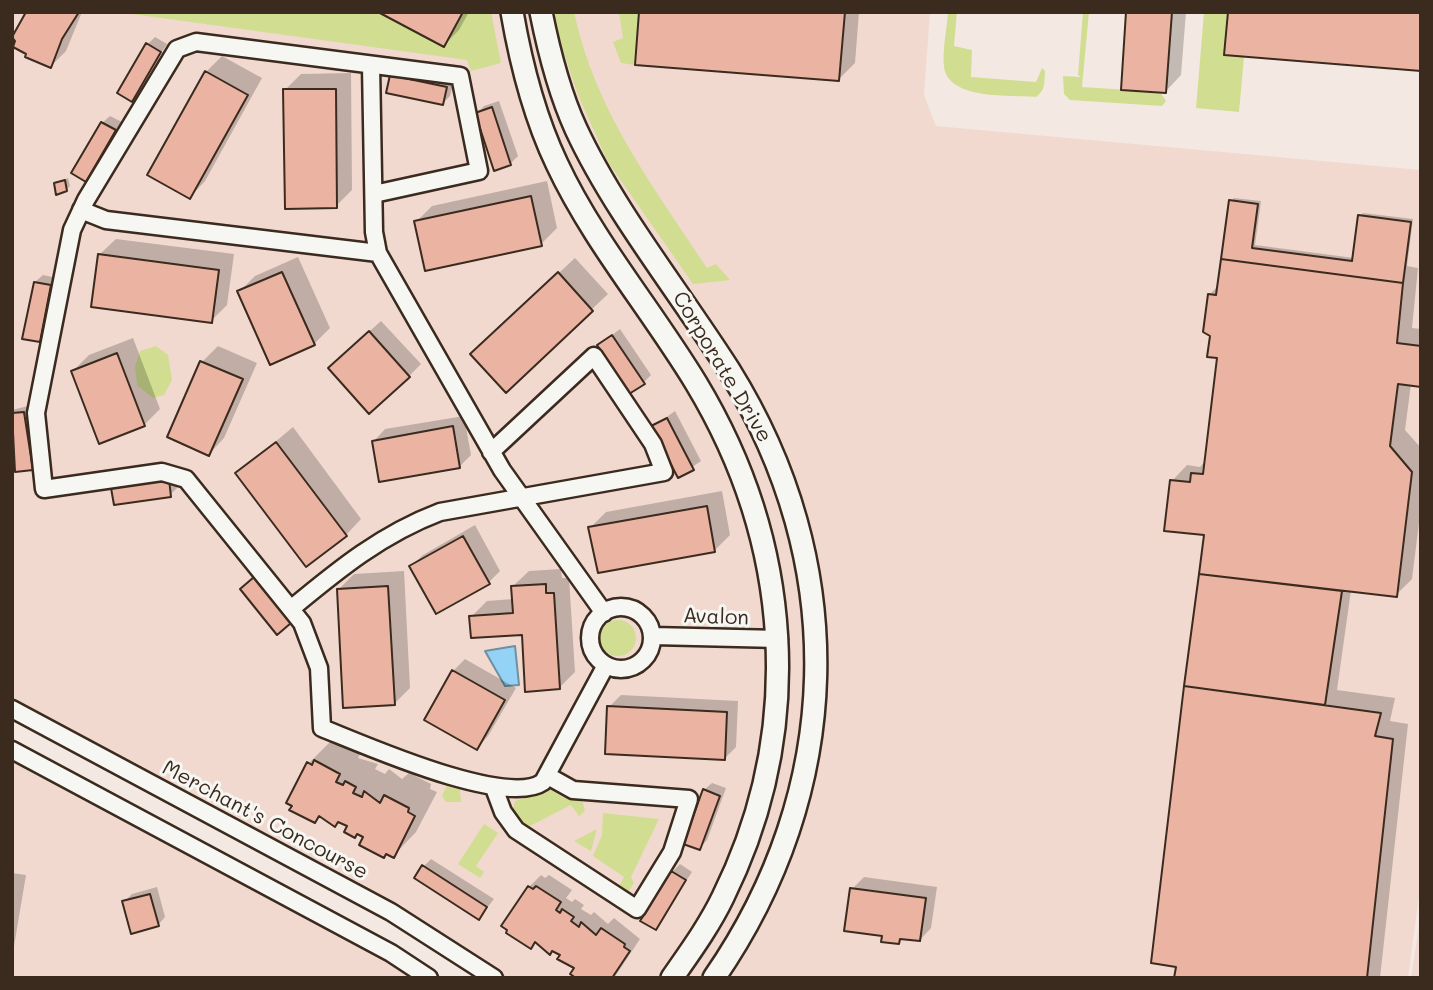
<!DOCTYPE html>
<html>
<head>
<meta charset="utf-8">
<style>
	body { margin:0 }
	#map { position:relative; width:1433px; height:990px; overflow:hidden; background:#f4e9e2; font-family:Mali,sans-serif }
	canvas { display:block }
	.frame { position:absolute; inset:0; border:14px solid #3b2a1e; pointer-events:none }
</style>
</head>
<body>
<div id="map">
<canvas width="1433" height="990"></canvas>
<div class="frame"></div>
</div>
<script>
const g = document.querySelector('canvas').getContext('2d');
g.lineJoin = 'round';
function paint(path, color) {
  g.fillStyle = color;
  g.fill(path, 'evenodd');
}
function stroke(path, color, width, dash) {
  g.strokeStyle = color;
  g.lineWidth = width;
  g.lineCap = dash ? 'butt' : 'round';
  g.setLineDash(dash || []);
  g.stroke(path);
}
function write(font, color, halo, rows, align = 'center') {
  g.font = font + ' Mali,sans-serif';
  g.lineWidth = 6;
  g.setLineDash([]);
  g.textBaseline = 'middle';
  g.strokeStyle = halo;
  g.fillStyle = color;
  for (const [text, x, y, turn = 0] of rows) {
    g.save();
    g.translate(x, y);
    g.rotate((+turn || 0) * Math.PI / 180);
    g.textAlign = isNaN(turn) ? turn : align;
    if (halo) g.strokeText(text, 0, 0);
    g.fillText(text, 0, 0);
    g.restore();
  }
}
paint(new Path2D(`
	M12,12H930L924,95L936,126L1421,170V881L1408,978H494L12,709Z
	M12,750L429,978H12Z
	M1421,913V978H1411Z`), '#f1d9cf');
paint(new Path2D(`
	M491,12L501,63L471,71L467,60L125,13Z
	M555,12H574C595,111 653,186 707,268L716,264L730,280L693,284L608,162L578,95L558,36Z
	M619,12H639L635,65L621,63L613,42L623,38Z
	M948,12H957L954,46L972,50L971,77L1036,82L1042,68L1045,71C1044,82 1046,90 1036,97C1011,95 948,100 944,67C942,50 947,29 948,12Z
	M1083,12H1089L1082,87L1160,92L1166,101L1162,106L1070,100L1064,94L1063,76L1081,77L1078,75Z
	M1204,12H1228L1224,55L1244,57L1239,112L1196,108Z
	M156,346L168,355L172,380L164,395L153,398L137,385L135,367L140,351Z
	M600 638a18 18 0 1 1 36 0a18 18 0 1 1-36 0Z
	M447,785L460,790L461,802H446L442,796Z
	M551,790L564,798L582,800L585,811L579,816L571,805L528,827L511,814L515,801Z
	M603,813L659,819L631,877L634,883L628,892L618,888L624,877L593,856L602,835Z
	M484,824L498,833L476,866L484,872L480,878L458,864Z
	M597,829L591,851L574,841Z`), '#d1de91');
const water = new Path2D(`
	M515,646L519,685L505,686L485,651Z`);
paint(water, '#94d3f5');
stroke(water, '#708f9f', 2);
paint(new Path2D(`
	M25,12H82L66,51L51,66L13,38Z
	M382,12H469L459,30L444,45Z
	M641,12H859L855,63L839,79Z
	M1128,12H1186L1181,75L1166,91Z
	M155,37L167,44L131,99L148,44Z
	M222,56L262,78L205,181L190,197L206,72Z
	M399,68L454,80L450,96L443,103L392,76Z
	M351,73L352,190L336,206L285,90L301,74Z
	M499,101L518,156L510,164L477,113L484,106Z
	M110,116L122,122L86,180L102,123Z
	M68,178L70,186L66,190L55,183Z
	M547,181L557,228L541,244L416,222L432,206Z
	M1234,198L1261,201L1255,245L1354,258L1360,216L1363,213L1413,219L1407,266L1418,268L1412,328L1421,329V385L1411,384L1405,430L1421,448V507L1412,579L1396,595L1351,590L1337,690L1395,698L1390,721L1408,724L1380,978H1176L1186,687L1206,534L1172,481L1187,465L1200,467L1206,460L1218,356L1212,335L1209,295L1219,285L1231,201Z
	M116,239L234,254L227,305L211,321L100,254Z
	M298,257L330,328L314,344L239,292L255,276Z
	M575,258L608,294L506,390L488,339Z
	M43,275L57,278L47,332L39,340L35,282Z
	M381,321L421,364L409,376L342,356Z
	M620,329L651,375L644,382L599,345Z
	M133,338L160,409L144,425L73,371L89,355Z
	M218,346L257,363L224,438L209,454L202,362Z
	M32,405L39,460L32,468L16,470L12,410Z
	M675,411L701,461L679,476L653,427Z
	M464,416L471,455L459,467L374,441L385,429Z
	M293,427L361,519L346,535L238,473Z
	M176,472L178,487L170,495L113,488L120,481Z
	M722,491L730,535L714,551L590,528L606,512Z
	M475,525L500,571L489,582L411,566L423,555Z
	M561,569L562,578H569L575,672L559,688L524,633L471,617L487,601L513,599V586L529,571Z
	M263,571L297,614L290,622L250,582Z
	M404,571L410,688L394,704L338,590L354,574Z
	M465,659L516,688L488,736L477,748L453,671Z
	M621,695L738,701L736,747L724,759L609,707Z
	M332,740L362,750L358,758L378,764L375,769L385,774L389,769L402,779L409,773L431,784L430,789L437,792L416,832L393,856L339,821L335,825L321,815L315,821L309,763Z
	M712,783L726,788L707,840L700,848L704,790Z
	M431,859L494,899L479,918L424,866Z
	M680,864L692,872L655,928L672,872Z
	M12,873L26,875L12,958Z
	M541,875L545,878L549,875L572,890L566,898L572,902L575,899L584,905L581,909L591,915L594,912L608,924L614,918L640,939L614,978H579L577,967L562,955L536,941L530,947L529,887Z
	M864,877L937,887L931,928L920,940L903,937L899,942L884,935L852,889Z
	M157,887L165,917L158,925L124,902L132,894Z`), '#0003');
const building = new Path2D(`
	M26,12H79L62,39L51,68L25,57L26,54L13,47L15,41L12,37Z
	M378,12H463L444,47Z
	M639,12H845L839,81L635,65Z
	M1126,12H1172L1166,93L1121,90Z
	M1228,12H1421V71L1224,55Z
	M146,43L161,52L132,102L117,93Z
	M205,71L248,95L190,199L147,175Z
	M390,75L447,87L443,105L386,93Z
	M283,89H336L337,208L285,209Z
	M492,107L511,165L494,171L475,113Z
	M101,122L116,130L86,182L71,173Z
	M65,180L67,191L56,195L54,183Z
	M531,196L542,246L425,271L414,221Z
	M1229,200L1258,204L1252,248L1352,261L1358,215L1411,222L1403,283L1221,259Z
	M98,254L219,270L212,323L91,307Z
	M1221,259L1403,283L1397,343L1421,346V387L1398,384L1390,446L1412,472L1397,597L1199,574L1204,535L1164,531L1170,480L1190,482L1191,473L1203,474L1217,358L1207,357L1210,336L1203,332L1208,294L1216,295Z
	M282,272L315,345L270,365L237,291Z
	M558,272L593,311L506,393L470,354Z
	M34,282L51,285L40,342L22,339Z
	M369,331L410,377L369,414L328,368Z
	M612,335L645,384L629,394L597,345Z
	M117,353L145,426L99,444L71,371Z
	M200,361L243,379L209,456L167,437Z
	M24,412L33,470L15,472L12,413Z
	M667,418L694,470L678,478L651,426Z
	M453,426L460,468L379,482L372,441Z
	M276,442L347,536L306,567L235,473Z
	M169,479L171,497L114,505L111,488Z
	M707,506L715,552L598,573L588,527Z
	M463,536L490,584L436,614L409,566Z
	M1199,574L1342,591L1325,705L1184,686Z
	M254,577L291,623L277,635L240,589Z
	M546,584V593H554L560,689L525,692L522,635L471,638L469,616L513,613L511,586Z
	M388,586L395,705L343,708L337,589Z
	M452,670L505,700L477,750L424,720Z
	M1184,686L1381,713L1375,736L1393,739L1367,978H1174L1176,967L1151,963Z
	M607,706L727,712L725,760L605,754Z
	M314,760L340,774L336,782L343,785L345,781L356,787L353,793L362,797L364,791L380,803L384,795L409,808L408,812L415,816L394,858L386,854L384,858L359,845L363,837L357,834L355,838L344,832L347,826L338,822L335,827L319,816L315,823L289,810L292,806L286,803L307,762L312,765Z
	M703,789L720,796L700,850L683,844Z
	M422,865L487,907L479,920L414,878Z
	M671,871L686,880L656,930L640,921Z
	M528,886L533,889L536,886L561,902L556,910L560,913L562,909L574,917L571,921L579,927L581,922L596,935L601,928L625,944L624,947L630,951L612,978H576L570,974L574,968L557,959L560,955L552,951L550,955L535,942L531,949L506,933L507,930L501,926Z
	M850,888L926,898L920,941L900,939L899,944L881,942L882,936L844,931Z
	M150,894L159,926L131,934L122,901Z`);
paint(building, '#ebb3a2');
stroke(building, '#3b2a1e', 2);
const minor = new Path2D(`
	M371,65L374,232L378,253L502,470L604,613
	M374,194L479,171L460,76L196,42L177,49L86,200L72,230L36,413L44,489L162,472L186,479L302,623L319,668L322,728C365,745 506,808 543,782L606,665
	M81,210L106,220L378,253
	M590 638a31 31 0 1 1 62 0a31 31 0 1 1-62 0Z
	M292,608C339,569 382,534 440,512L664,472L653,444L594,356L491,452
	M653,636L779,639
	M12,709L391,912L494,978
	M12,750L391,953L429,978
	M494,788L503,812L516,830L637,909L672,852L689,799L573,790L548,776`);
const major = new Path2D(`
	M512,12C521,64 534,116 557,164C593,241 651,309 696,383C792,542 806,729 723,897C709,926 690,952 672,978
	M541,12C549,52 559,92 576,129C614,211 680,293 729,370C850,564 844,790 714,978`);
stroke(minor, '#3b2a1e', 21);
stroke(major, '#3b2a1e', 26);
stroke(minor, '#f6f6f2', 16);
stroke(major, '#f6f6f2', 21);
write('21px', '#3b2a1e', '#f6f6f2', [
	["Corporate Drive",722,367,59],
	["Avalon",716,617,2],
	["Merchant's Concourse",265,820,28]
]);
</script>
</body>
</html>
